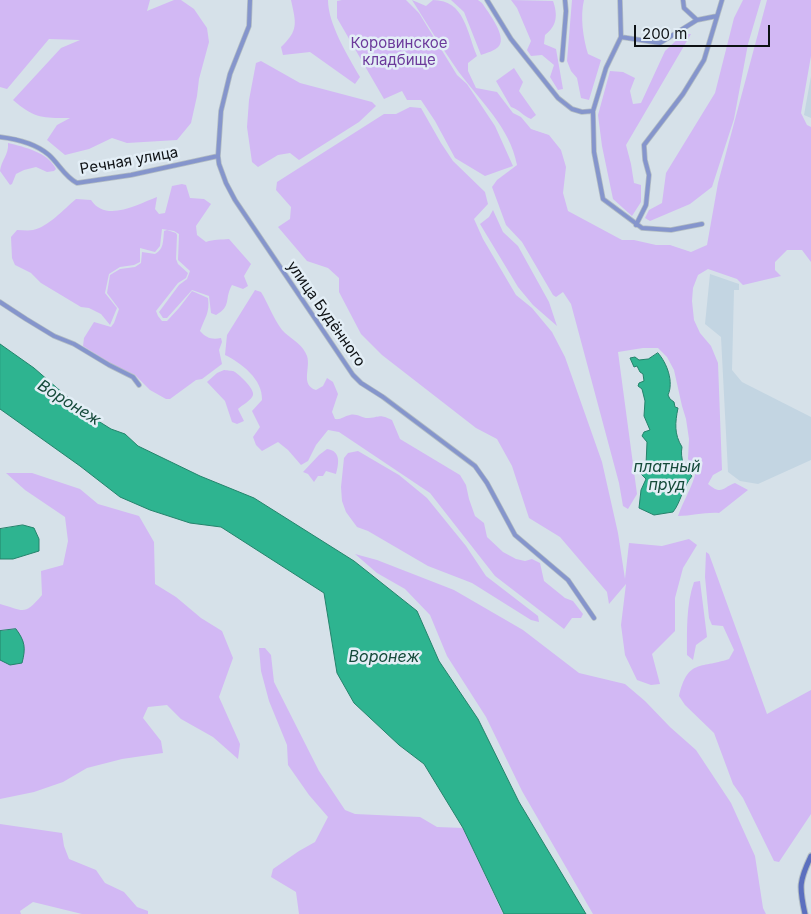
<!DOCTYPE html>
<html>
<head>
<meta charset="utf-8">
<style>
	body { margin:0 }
	#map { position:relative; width:811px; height:914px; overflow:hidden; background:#d6e1e9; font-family:Inter,sans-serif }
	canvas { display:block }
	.scale { position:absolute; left:634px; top:25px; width:136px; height:22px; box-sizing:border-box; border:2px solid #0d1114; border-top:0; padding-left:6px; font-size:15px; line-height:18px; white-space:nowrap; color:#0d1114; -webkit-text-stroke:4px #e3eef6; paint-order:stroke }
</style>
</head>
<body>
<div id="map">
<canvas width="811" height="914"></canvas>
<div class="scale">200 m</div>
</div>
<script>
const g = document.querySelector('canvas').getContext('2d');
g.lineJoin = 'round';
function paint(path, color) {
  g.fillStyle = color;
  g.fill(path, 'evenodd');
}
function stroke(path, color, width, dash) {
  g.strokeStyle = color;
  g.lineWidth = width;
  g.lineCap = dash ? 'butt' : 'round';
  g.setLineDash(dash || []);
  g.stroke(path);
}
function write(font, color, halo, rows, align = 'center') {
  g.font = font + ' Inter,sans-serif';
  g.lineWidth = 5;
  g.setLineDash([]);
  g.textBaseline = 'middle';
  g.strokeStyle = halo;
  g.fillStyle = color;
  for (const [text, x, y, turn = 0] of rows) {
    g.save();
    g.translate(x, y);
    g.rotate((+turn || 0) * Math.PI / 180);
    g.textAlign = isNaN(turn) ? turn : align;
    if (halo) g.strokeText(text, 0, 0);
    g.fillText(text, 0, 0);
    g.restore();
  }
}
paint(new Path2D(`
	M811,76V118L804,115Z
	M710,274L739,284V290H734L732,370L742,382L811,417V460L758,484L740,481L728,472L721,337L705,324Z`), '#c3d5e2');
paint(new Path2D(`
	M0,0H150L147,11L174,0H181L194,9L207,28L209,42L199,79L197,96L191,123L177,140L127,143L112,138L89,149L65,155L47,140L57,125L70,118C43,118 35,119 13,100L61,48L80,40L49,39L7,89L0,87Z
	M291,0H328C328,24 348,56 360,77L355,84L310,52L283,55L281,47C299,30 296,23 291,0Z
	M342,0H406L419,13L457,75L467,84L495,126L513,166L485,176L455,158L435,121L421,100H407L402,91L384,99L337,18V1Z
	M412,0L426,6L433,0C465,0 467,33 477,56L468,63V71L476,88L497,92L513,113L521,117L531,129L549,135L561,150L566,167L563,193L568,211L622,240H634L656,245H670L691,252L707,245L718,183L767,0H811V56L801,113L807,125L811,127V262L802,250H787L775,262V270L781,276L743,285L737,279L708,269L698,275L693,288L692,301L694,320L700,333L711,346L718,363L722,470L713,475L708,484C722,496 723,487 735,483L748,490L719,513C705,512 692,516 678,516C683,501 693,486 696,471L688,459L689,439L686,419L682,406L674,370L667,357L658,348H643L618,352L637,494L628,509L623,506L619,483L571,304L563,292L556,297L553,295L522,242L506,225L492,187L497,180L517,165C510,127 480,101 458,71C442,48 427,24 412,0Z
	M451,0H478L482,3C488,12 507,36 499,46C495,51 486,53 481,55L464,12Z
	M511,0L553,1C558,15 557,26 545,35L544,44L556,49L563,89L558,90L550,77L554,65L542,55L531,56L527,50L531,41L517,8Z
	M572,0H584C580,16 583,38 588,54L601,60L589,100L581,98L577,78L571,71L567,61Z
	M743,0H761L748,44L734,119L712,187L690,204L650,221L645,218L649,210L662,203L666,173L715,93L734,18Z
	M683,34H691L626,145L631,164L634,183L641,185V202L632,216L613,199L602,146L598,115L610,71L623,72L635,78L630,91L633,104L641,103L665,51Z
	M261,61L300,83L372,102L376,106L359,122L299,160L290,153L278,155L258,167L252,162L247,127L249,100L256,63Z
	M514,68L523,82L519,91L536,115L531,119C523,116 520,110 511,107L496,81Z
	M410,107L421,108L441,143L453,161L485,192L488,204L474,219L483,239L516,295L532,308L552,332L565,357L602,462L618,533L625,579L629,543L662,546L689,539L697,545L683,568L675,598V631L652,654L660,684L651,685L637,680L625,655L621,625L626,584L609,604L607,592L560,537L529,518L512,466L497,439L476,428L382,355L361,334L339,292V278L328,268L307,261L278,227L290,219L291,207L276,190L277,182L384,114H396Z
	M8,143C24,147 48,152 56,169L54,171L47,172L36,167L24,170L16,174L12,184L10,185L0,171C1,160 9,155 8,143Z
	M182,184L186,185L190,198L204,199L211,204L196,226L197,235L206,242C214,239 221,240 229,239L251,264L244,276L248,286L243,289L232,285C224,299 232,306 216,315L211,313L209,296L192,290L167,318H163L159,312L179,285L187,279L190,271L178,260L179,234L174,231L162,229L160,246L155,252L140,248V262L134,265L120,267L109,274L105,293L117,308L110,325L101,314L89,308L81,307L41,283L31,273L15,265L12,258L11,237L17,230C22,230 28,231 33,230C48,227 64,209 76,199L91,200C106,223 138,204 157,197L155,209L159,214L165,213L172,186Z
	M493,210L503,232L518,246L549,302L557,326L533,305L518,287L480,224L489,217Z
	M167,230L176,233L177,235L176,259L178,264L188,273L186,278L178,283L156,311L158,316L162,321H167L179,308L192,291L208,298C210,313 205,317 200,331C206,338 212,340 221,338L222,342L219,350L222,364L202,379L196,380L170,399H166L150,390L135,375L111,364L83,346L84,338L94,322L111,327L114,323L119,309L107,293L110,275L120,269L135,267L141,263L142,252L155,254C164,249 163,241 164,231Z
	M255,290L261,292C268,303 276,325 285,333C293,340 303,345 307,356C311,368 300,385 316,390L323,386L327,378L333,382L338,394L332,412L335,419C341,420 344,416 350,415C357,413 363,419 369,418C381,417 379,414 392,420L400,439L460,475L466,485L469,499L475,516L484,523L487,537L503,552L516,559L525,561L532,559L540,563L544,581L565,598L573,601L583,614L581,618H572L564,629L495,576L430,493L339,432L328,430L316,445L308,461L301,465L288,450L278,442L262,451L256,445L253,437L260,427L252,411L262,400C263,379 241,363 225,355L227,335Z
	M224,370C225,370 232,371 233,371C238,373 255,389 253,395C252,400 242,405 238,409L244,421L237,424L232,422L225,401L207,382L217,373Z
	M327,449C341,451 339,463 336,474L326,471L323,476H318L314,482L308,474L303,472L319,455Z
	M358,451L399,475L427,498L466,546L486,576L538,616L539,622L531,620L472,583L428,566L368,531L357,527L346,512L342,501L341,487L344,458L348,453Z
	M6,473H32L80,489L98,504L139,516L154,542L155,584L176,597L201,618L222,631L233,658L219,697L240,744L238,759L213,737L181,719L167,705L148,707L143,718L161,741L163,753L122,759L87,768L63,782L34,792L0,799V604C25,611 24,616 42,595L41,571L63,565L68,541L65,517L25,490Z
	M706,552L709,554L767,714L811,690V814L779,862L774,861L743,798L733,784L714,733L685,705L679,696C688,659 699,669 729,659L734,650L723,626L712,625L709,618L705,577Z
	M355,554L377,560L454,590L523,630L579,673L625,684L645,701L670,727L696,750L731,803L755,856L763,908L766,914H593L522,791L486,717L447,656L430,615L405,589L377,573Z
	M700,581L707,637L696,645L693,660L687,655C687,631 686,605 694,582Z
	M259,648H265L271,655L274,682L319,771L345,810L355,814L420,817L437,827L463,828L503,914H299L296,892L271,877L273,869L299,851L315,842L328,817L309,795L288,765L287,745L269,701L261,671Z
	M0,824L62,833L64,846L69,859L96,870L105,883L124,892L137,907L148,911V914H82L33,902L20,911L21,914H0Z`), '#d2b8f4');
const water = new Path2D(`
	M0,344L34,368L87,414L111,429L125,434L138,446L200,476L254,498L354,561L417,611L439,661L478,719L519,802L586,914H504L463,828L424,764L399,745L354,703L337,673L324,593L221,527L190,523L150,510L120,497L80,466L0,409Z
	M658,353C667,363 674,382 668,395L670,399L674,402L675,407L678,408C675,423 674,434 682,447C680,458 684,469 692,476C682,488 681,502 673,512L654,515L639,508L641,490L646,479L641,474V469L646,465L647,442L642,436L644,432L650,430L644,416L645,401L642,389L638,386L639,383L644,381L643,374L640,372L637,366L634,367L630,358L635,357L639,360L648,359Z
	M23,525L34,528L39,539V551L13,559H0V529Z
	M16,629C25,641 26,648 22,663L10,665L0,660V631Z`);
paint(water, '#2eb490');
stroke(water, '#24836b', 1);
const street = new Path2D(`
	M250,0L249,26L230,74L221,111L218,156L219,164L226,183L235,200L353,375L361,383L383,397L475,466L487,483L515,535L568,580L594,618
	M487,0L511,39L558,98L572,109L582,112L593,111
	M620,0L621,37L606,68L593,111L594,152L603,199L642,228L671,230L702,224
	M683,0L684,8L697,20
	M621,37L660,43L697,20L717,16
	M562,60L566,11L565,0
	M0,137C17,139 35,143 49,155C59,164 65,177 77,183L131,175L218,156
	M636,225L646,205L649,175L645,160L644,145L683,94L704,60L722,0
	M0,302L26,319L54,336L74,344L109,365L133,377L139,385`);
const secondary = new Path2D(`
	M805,914C799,887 799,881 811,856`);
stroke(street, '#b2bcc3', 5.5);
stroke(secondary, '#b2bcc3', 7);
stroke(street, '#8595cc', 4);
stroke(secondary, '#5b6fbf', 5);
write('15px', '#6c3a9b', '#e3eef6', [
	["Коровинское",399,43],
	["кладбище",399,60]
]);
write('15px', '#0d1114', '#e3eef6', [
	["Речная улица",129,161,-10],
	["улица Будённого",326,314,55]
]);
write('italic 16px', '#154a3a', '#e3eef6', [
	["Воронеж",69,403,32],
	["платный",667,467],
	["пруд",667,485],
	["Воронеж",384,657]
]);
</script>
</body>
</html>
